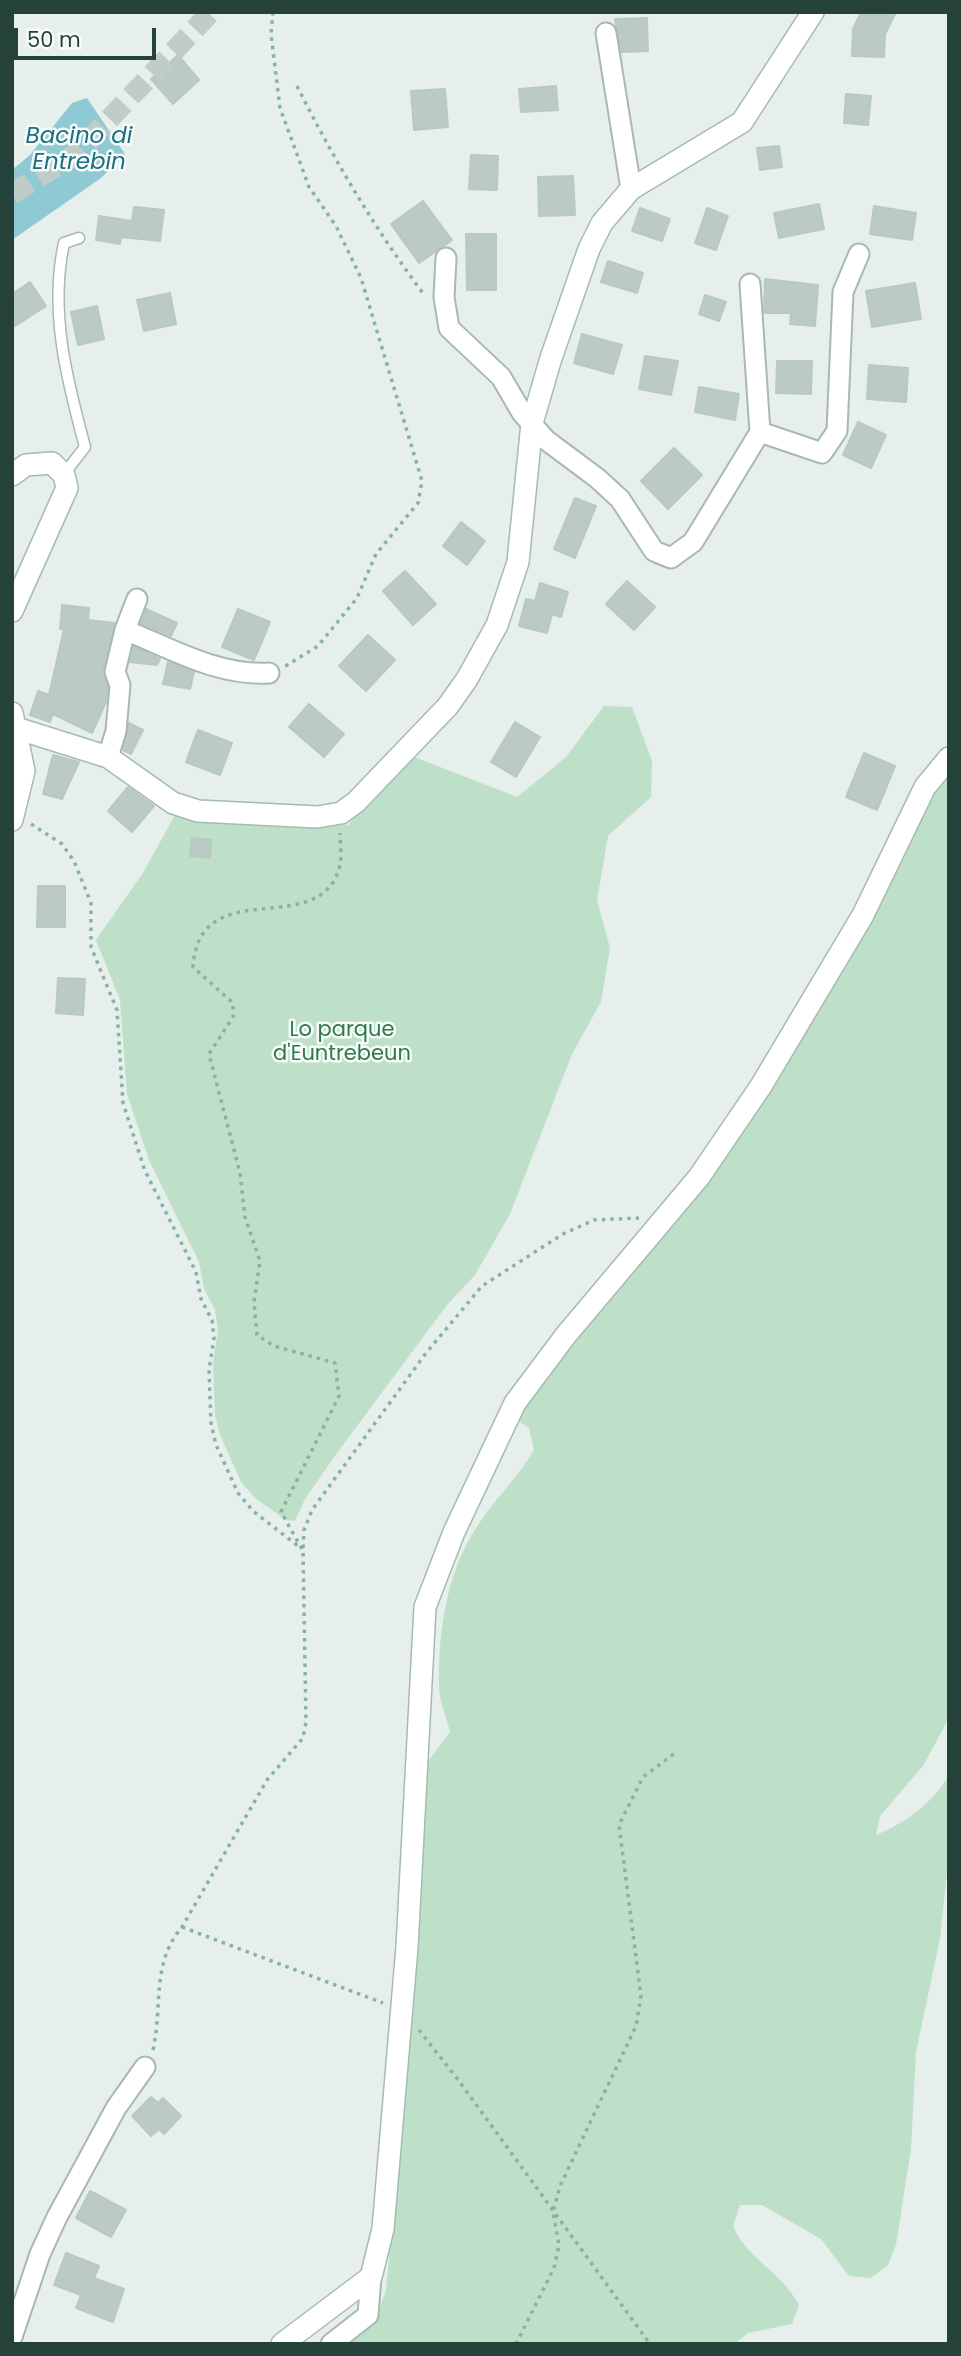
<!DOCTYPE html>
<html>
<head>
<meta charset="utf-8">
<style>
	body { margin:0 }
	#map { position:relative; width:961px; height:2356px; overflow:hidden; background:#e6efeb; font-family:Poppins,sans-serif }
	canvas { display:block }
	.frame { position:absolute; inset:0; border:14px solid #24423a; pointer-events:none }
	.scale { position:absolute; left:14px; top:28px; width:142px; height:32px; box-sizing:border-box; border:4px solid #24423a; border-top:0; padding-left:9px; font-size:21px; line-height:24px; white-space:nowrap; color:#24423a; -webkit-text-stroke:5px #f7fbf9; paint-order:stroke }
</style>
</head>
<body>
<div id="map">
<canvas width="961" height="2356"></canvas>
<div class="frame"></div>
<div class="scale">50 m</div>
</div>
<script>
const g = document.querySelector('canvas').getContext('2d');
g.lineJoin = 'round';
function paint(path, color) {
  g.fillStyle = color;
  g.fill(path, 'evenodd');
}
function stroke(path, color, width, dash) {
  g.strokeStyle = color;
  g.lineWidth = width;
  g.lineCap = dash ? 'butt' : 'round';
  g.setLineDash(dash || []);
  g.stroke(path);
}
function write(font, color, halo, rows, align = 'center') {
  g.font = font + ' Poppins,sans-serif';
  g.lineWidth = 5;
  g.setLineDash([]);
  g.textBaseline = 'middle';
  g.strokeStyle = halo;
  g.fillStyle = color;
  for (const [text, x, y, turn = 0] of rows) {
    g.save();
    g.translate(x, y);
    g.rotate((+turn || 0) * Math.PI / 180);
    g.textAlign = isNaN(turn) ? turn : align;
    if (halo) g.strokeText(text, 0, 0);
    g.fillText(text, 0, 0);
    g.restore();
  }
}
paint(new Path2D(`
	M604,706L632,707L652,761L651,797L608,836L597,900L610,948L601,1002L572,1054L510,1214L475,1275L447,1305L337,1453L305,1499L295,1521L286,1520L255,1498L241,1482L220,1435L215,1415L213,1363L218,1330L215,1310L204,1289L199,1262L149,1160L127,1094L120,1000L96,940L143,873L175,815L220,822L348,825L412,756L517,797L566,757Z
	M949,769V1718L923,1766L880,1816L876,1835C905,1823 933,1803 949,1775V1855L940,1939L916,2052L911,2149L896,2245L888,2265L871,2278L849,2276L821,2239L762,2205H740L733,2226C747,2259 782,2272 799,2305L792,2324L748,2333L734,2344H330L380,2308L386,2290L405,2088L428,1761L450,1732C447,1718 439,1700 439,1686C438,1630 447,1569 480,1522C497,1497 519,1476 534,1450L529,1428L517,1420L555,1363L632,1275L701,1185L939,779Z`), '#bfe0c8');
paint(new Path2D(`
	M87,98L125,154L101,178L12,240V170L30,155L72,103Z`), '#8ec9d4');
const building = new Path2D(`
	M861,12H896L885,34L884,57L852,56L853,29Z
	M647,18L648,51L621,52L615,19Z
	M178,55L199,80L173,104L151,79Z
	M556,86L558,110L521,112L519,89Z
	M445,89L448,127L414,130L411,91Z
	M846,94L871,96L868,125L844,123Z
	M779,146L782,167L760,170L757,148Z
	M471,155L498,156L497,190L469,189Z
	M573,176L575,215L539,216L538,177Z
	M423,201L452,240L419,263L391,224Z
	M819,204L824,229L779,238L774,213Z
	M874,206L916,213L912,240L870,234Z
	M134,207L164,210L160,241L121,237L120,244L96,240L99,216L132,221Z
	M640,208L670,219L662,241L632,231Z
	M707,208L728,216L716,250L695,243Z
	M466,234H496V290H467Z
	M608,261L643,273L637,293L601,282Z
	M765,279L818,285L815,326L790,324L791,313H764Z
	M30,282L46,306L12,328V294Z
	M915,283L921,319L872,327L866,291Z
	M170,293L176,324L144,331L137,300Z
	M705,295L726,302L719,321L699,314Z
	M97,306L104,339L78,345L71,312Z
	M582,334L622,345L613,374L574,363Z
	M645,356L678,361L671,395L639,389Z
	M777,361H812L811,394L776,393Z
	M869,365L908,368L906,402L867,399Z
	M699,387L739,394L735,420L695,412Z
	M858,422L886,435L871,468L843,455Z
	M674,448L702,475L668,509L641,481Z
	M575,498L596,506L575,558L554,549Z
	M461,522L485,541L467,565L443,546Z
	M405,571L436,604L413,625L383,591Z
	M627,581L655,607L634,630L606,604Z
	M540,583L568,592L561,617L552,614L547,633L519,626L526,599L535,601Z
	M62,605L89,608L88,620L115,623L103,669L108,687L106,702L92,733L53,714L50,722L30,715L38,691L49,695L64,629H60Z
	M146,609L177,623L171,636L141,623Z
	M238,609L270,622L254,660L222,647Z
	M368,635L395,660L366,691L339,666Z
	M134,647L160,659L157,665L130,662Z
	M168,662L194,672L190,689L163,684Z
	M309,704L344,734L324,757L289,727Z
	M515,722L540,737L516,777L491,762Z
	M129,723L143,730L131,754L123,750Z
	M198,730L232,743L220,775L186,762Z
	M864,753L895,766L877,810L846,797Z
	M53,755L79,762L62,799L43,794Z
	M128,787L154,806L132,832L108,811Z
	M192,838L211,840L210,858L190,856Z
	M38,886H65V927H37Z
	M58,978L85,979L83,1015L56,1013Z
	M151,2097L158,2103L163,2098L181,2116L164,2134L159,2129L151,2136L132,2116Z
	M90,2191L126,2210L111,2237L76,2218Z
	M66,2253L99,2266L94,2278L124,2289L113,2322L76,2308L81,2295L54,2285Z`);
paint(building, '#bbcac4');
stroke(building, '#b8c9c2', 2);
stroke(new Path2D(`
	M12,194L76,154L211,12`), '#bfccc8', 21, [21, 10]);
const lane = new Path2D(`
	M64,474L85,447C67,380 49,312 64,243L79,238`);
const street = new Path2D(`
	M606,33L631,189
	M446,258L444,297L449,328L501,377L522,413L546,440L597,478L620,499L654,551L671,558L693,542L760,432L822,453L837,431L843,292L859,254
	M750,284L760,432
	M125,630C172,649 218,676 269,673
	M108,757L116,731L120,685L115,672L125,630L137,599
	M12,2337L40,2254L57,2217L116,2108L145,2067
	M331,2344L368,2315L371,2277`);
const secondary = new Path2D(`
	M12,475L26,465L52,463L64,475L67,488L12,611
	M12,713L24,771L12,820
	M16,728L108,757L173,803L198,811L317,817L341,813L356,802L448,706L467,679L497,625L518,562L532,423L551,358L589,249L602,223L631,189L742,122L813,12
	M282,2344L371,2277L383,2229L407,1947L425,1607L454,1532L515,1403L566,1335L699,1177L761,1086L863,915L925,787L949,758`);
stroke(lane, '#a8b8b2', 13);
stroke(street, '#a8b8b2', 23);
stroke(secondary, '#a4bbb3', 24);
stroke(new Path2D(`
	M273,12L271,34L280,108L309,187L336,226L361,278L422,481L418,503L376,554L357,598L318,646L284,667
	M297,86C334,160 375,229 425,296
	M31,824L62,844L74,861L91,903V947L117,1010L123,1103L145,1171L196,1272L201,1299L212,1320L214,1338L209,1370L211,1423L216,1445L238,1493L253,1511L298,1546
	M302,1549L281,1512L339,1396L335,1363L274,1346L257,1335L254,1302L260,1261L245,1217L240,1173L209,1054L233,1017V1003L193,967C199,870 322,943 340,865C342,856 340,843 340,833
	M182,1927L383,2003
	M419,2030L459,2081L650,2344
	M153,2050C163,2004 151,1964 182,1927L267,1780L303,1738L306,1722L303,1550L304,1530L312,1510L426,1353L482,1286L563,1234L594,1220L639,1218
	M516,2344L554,2268L559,2245L553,2212L560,2186L636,2026L641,1996L619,1825L643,1777L675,1753`), '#86b3a5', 3.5, [3.5, 5]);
stroke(lane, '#fff', 10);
stroke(street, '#fff', 19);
stroke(secondary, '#fff', 21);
write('21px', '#2d7a4b', '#f7fbf9', [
	["Lo parque",342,1031],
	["d'Euntrebeun",342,1055]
]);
write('italic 23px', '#1c6f80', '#f7fbf9', [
	["Bacino di",79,137],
	["Entrebin",79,163]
]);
</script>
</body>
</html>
